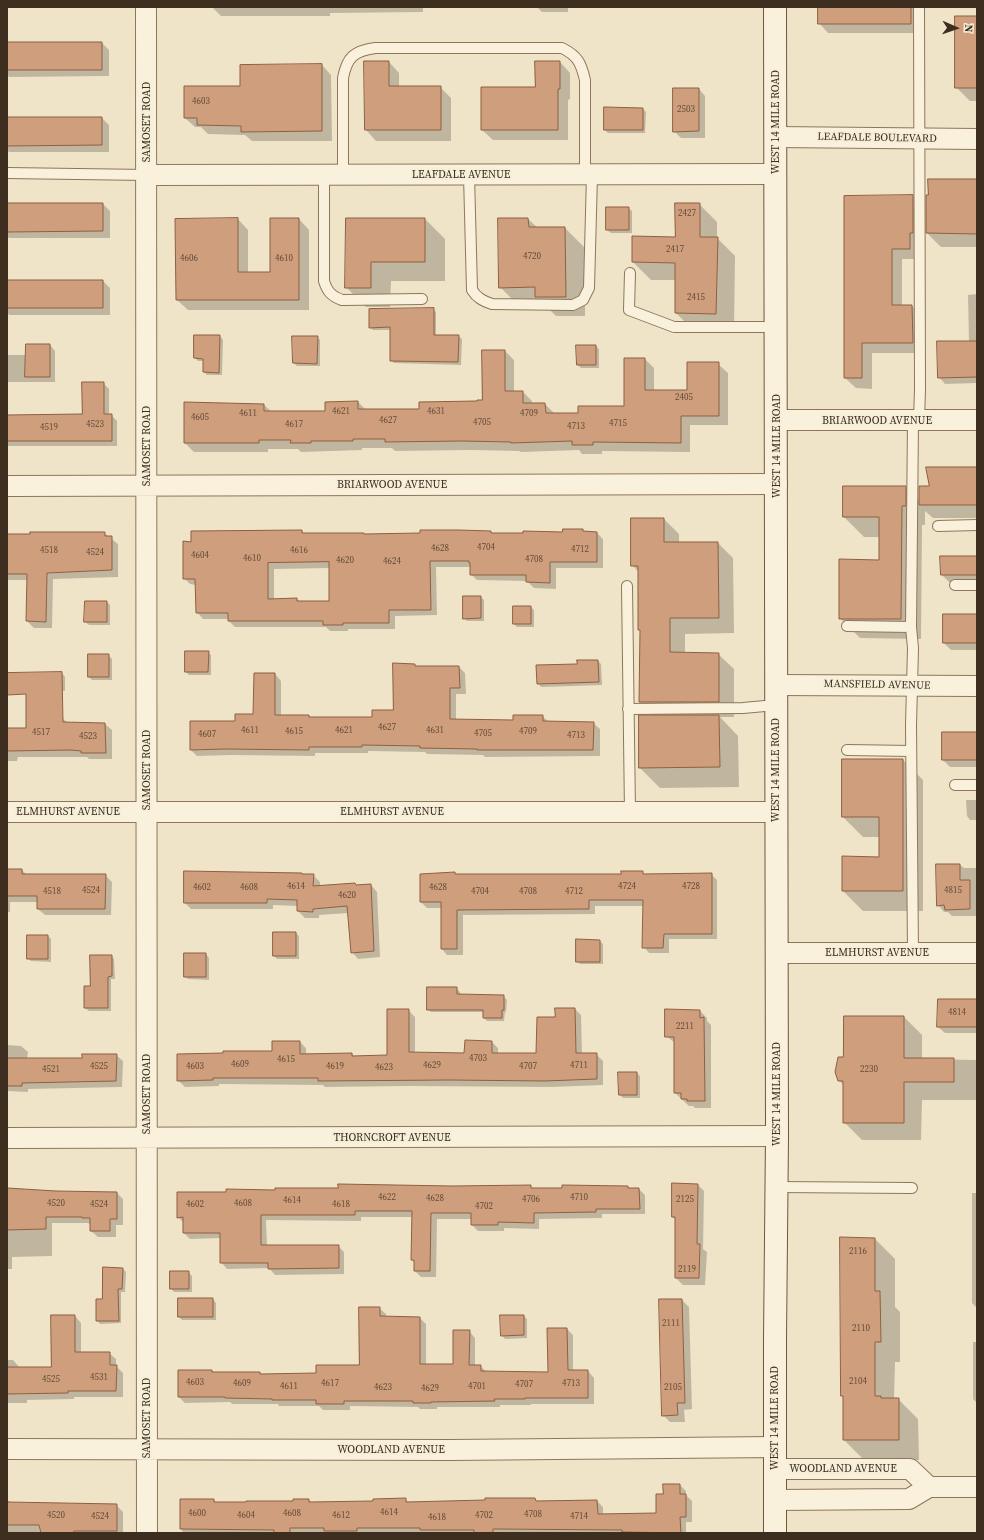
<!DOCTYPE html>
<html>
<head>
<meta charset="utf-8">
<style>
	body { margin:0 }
	#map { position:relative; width:984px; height:1540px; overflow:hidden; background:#f0e4c8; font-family:"Source Serif 4",serif }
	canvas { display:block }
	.frame { position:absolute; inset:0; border:8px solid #3d2e20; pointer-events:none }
	.north { position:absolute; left:936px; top:8px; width:40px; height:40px; -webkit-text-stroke:3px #f7eed8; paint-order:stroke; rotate:92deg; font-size:11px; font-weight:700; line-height:16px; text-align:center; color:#3d2e20 }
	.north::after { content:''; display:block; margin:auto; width:14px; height:18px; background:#3d2e20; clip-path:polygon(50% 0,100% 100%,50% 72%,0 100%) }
</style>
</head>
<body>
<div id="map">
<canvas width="984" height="1540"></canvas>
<div class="frame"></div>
<div class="north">N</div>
</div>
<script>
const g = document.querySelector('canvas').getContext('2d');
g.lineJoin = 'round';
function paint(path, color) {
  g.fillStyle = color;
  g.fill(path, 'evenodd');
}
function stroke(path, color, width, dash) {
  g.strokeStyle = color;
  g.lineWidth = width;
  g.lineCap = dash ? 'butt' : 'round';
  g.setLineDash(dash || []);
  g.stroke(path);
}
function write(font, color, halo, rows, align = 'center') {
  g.font = font + ' "Source Serif 4",serif';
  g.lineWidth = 4;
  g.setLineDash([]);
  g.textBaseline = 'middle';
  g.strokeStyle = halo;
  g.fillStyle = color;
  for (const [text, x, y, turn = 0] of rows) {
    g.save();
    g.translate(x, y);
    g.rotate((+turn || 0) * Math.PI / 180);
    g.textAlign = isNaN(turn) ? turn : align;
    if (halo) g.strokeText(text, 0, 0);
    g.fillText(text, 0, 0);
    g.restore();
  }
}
paint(new Path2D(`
	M212,7H423V12L330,13V16H221Z
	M537,7H568V12H542Z
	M819,7H921L920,33H828L819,23Z
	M977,17V101H970L956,87Z
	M7,43H102L109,50V76L9,77L7,74Z
	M389,62L399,73V87H440L451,98V141H376L366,130Z
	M560,62L570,73V99L568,100V140H493L482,130L536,88Z
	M322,65L331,75L332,141H252L245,135L208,134L201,127H195L185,118L242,87Z
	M699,89L705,96V138H681L674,131Z
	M643,109L646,112L645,133H608L605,130Z
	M7,118H102L109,125V152H9L7,150Z
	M977,180V247H941L927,233Z
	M913,196L923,207L920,259H902V306H912L923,317V353H872V389L856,388L845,378V197Z
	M7,204H103L110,211V238H9L7,236Z
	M699,204L717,222V238L735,256L734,331H694L676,313V280H651L633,262V238H676Z
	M628,208L632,211V233H611L607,230Z
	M238,219L248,230V273H271L299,219L309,230V310H188L177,300Z
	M347,219H425L445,239V281H391L390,307H366L346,287Z
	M528,219L538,228H565L585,248V316H556L547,307H520L500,287Z
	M7,281H103L110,288V315H9L7,312Z
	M977,294V383L945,384L939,377L969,342L968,295Z
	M433,309L436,312V336H458L462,339L461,365L394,363L391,360V330H373L370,327Z
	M220,336L223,340L222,375H207L204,372V361H198L195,358Z
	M293,337H317L320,340V366H297L294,363Z
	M50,345L55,351V382H8V415H83L103,383L109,389V415H111L117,421V446H7V355H26Z
	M596,346L599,349V368H581L578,365Z
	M483,351H505L514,360V392H523L532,401V404H545L555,414H579L626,407L645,359L654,368V391H688L718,364L728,373V425H690V452L602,451V454H582L579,450L521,452L519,451L472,450L395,451L392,448H362V450L301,452L298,449H268V452H194L185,443L264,405L272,412H326L358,402L366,410H420L478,402L483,401Z
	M977,468V518H933L925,511V525H922L921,639L860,638L840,618L880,561V537H864L844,517L905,487L920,501L930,487Z
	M664,519L679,534V543H718L733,558L734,633L685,634V653L718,654L734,669V717H720L738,736L739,787L660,788L640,768L654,716L640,702L641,631L639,630V572L632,565Z
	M583,530L586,532L597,533L603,539V568H556V589L534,588L527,581L477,580L471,574V567H436L437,615L395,616V629H348V631H330L326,627H235L229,621V619H203L197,612L196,585L190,584L184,578L192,543L302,531L304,534L365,535L490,532L493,534L563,533ZM330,568V602H300L297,599L274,600V569Z
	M104,533L118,544V577L53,579L52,628H34L27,621L28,580H7V535Z
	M977,557V582H949L942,575Z
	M481,597L484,600V621H467L464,618Z
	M86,602H107L110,605V625H89L85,622Z
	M531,607L534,610V627H517L514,624Z
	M977,615V650H951L944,643Z
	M186,652H208L211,655V675H189L186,672Z
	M108,655L112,659V680H92L89,677Z
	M598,661L601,664L602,685L541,687L538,683L578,665Z
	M414,665L417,667H459L465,673L466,694H456V720L514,721L542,716L549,722L593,723L600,729V756L485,757L483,755L427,754L425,752L368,751V753H315V756L232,755L197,756L191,750L236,722L254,715L275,674L281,681V716H308L310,718H373L394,711Z
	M62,673L65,677V691L7,690V674Z
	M62,718L68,723L105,724L112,730V759H89L87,757H18L17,761H7V729H27Z
	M977,733V767H950L943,760Z
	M903,760L923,780V911H863L843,891L880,858V837H863L843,817Z
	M966,800H977V820H970L967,816Z
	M960,865L964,868H977V916H952L948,912H944L938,905Z
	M7,870H22L27,875H105L112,882L111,915H45L38,909V902H10V912H7Z
	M642,872L645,875L711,874L717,880V939H669V953H649L644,947V906H595V914L463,915V955H447L442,949V908H427L421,902V875L455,873L457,875H622Z
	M302,874L303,875H313L320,882V887L371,885L377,892L380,957L358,959L352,952L348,913L319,915V918H305L298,911V906L273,905V909H191L185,903Z
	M274,933H296L299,936V959H277L274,956Z
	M28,936H48L51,939V962L31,961L28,958Z
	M600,941L603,944V964H580L577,961Z
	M206,954L209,958V980L188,979L185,976Z
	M111,956L114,959L115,979H111V1011H89L85,1008L91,987Z
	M456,988L460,992V995L503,996L507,1000L506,1012H505L504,1021H487L484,1018V1012H431L428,1009Z
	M977,1000V1033H945L938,1027Z
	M575,1009L581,1015L582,1054H596L603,1061V1085L552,1087L408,1086L325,1087L323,1085L219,1084V1086L185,1087L178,1080L273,1052L300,1042L306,1048V1055L352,1054L354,1056H388L408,1010L415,1017V1053L465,1054L492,1042L498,1048V1054H537Z
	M700,1011L707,1018V1021L711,1025V1108H695L693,1106H689L675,1093V1043L666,1036Z
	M904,1017L922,1035V1059L977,1060V1100H922L921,1140H862L844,1122V1086L839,1080L844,1058Z
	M7,1045L21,1046L28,1052L27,1059H83L116,1055L123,1061L122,1087L28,1089V1092L7,1091Z
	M637,1073L640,1076V1098H623L620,1095Z
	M697,1184L704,1191L703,1249L707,1252L705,1285H683L676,1278V1221L673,1217Z
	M530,1186L533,1189L628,1187L630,1189H639L645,1195V1214H602V1218L539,1219V1229L504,1228V1231H478L472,1225V1219H437L436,1277H421L415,1271V1263L412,1260L413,1217H361V1221L266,1220L267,1246H338L344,1252V1274L275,1275L269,1268L227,1269L221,1262V1238L190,1239L184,1233V1223L178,1217L276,1191Z
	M7,1189L29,1191L117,1193L123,1199V1225H116V1237H98L91,1231V1225L88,1223H52V1256L12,1257V1269H7Z
	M972,1193H977V1308L972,1303Z
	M875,1239L895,1259V1307L900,1312V1362H895L894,1399H898L918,1419L919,1460H864L844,1440V1398L842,1396Z
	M123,1269L126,1272L125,1292H121V1323L100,1324L97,1320L103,1300Z
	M188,1272L192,1276V1292H174L171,1288Z
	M213,1299L216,1303V1320H182L179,1317Z
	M682,1300L689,1307L692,1409L684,1410L685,1422H670L663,1415Z
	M379,1308L386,1314V1317L420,1318L426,1324V1365H454L469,1331L475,1338V1366H480L487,1372L549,1373L567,1329L573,1335V1371H588L594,1378V1404H531V1405H500V1407H437V1409H420L418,1407L350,1406V1410H323L319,1406H279L278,1404H232L230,1402L185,1403L179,1397L212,1371L214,1373H260L261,1375L317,1374L360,1366Z
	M75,1316L81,1323V1353H109L116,1359V1366L123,1373V1397H74V1399L27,1400V1403H7V1360H13L20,1368H52Z
	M524,1316L527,1319V1338L505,1339L502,1335Z
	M973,1342H977V1403L973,1399Z
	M680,1485L686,1491V1495L692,1501V1522H686V1533H183L181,1528L214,1500L217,1503L294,1502L309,1500L312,1503L374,1502L405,1499L409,1503L535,1499L538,1502L597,1501L603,1507V1515L657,1514L664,1495Z
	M7,1500L12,1503L116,1505L123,1512V1533L7,1532Z`), '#0003');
const building = new Path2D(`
	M818,7H911V24H818Z
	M955,16H977V88H955Z
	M7,42H102V70H7Z
	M364,61H389V86H441V130H365Z
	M535,61H560V89H558V130H481V87H535Z
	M322,64V131L241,132V126L197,125V118H184V86H240V65Z
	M673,88H699V131L673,132Z
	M604,107L643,108V130H604Z
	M7,117H102V145L7,146Z
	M928,179H977V234L926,233V195H928Z
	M913,195V233H910V249H892V305H912L913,343H862V378H844V196Z
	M7,203H103V231L7,232Z
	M675,203H700V237H718L716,314L675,313V263L632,262V236L675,237Z
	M606,207H629V230H606Z
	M238,218V272H270V218H299V300H176L175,219Z
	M346,218H425V262H371V288H345Z
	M498,218H528L529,227H565L566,297H535V287L499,288Z
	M7,280H103V308H7Z
	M434,308V335H459L458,362L390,361V327L369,328V309Z
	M194,335H220L219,373L203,372V359L194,358Z
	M292,336H318L317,364L293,363Z
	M937,341H977V377L938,378Z
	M26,344H50V377H25Z
	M576,345H596V365H577Z
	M482,350H505V391H523V403H545L546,413H578V406H624V358H645V390H687V362H719V416H681V443L593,442V445H572V441L511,443V442L462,441L385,442V439H353V441H311V443H290L291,440H259V443H184V402L264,404V411H325V402L358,401V409H419V402L477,401V400H482Z
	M82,382H104V414H112V441H7V415L82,414Z
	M926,467H977V505H919V486H929Z
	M843,486H906V506H902L901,619H839V559L879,560V517H843Z
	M631,518H664V542H718L719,618H670V652L719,653V702H639L640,630H638V566H631Z
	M563,529H583V531L597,532V562H550V583L526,582V575H470V563H469V561H430L431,610H389V623H343V625H323V621H228V613H196L195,579H183V541L191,542V531L302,530V533H364V534L420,533V530H459L491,531V533H523V531L562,532ZM329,562V601H297V598L268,599V563Z
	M30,532H105V536H112V570L47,573L46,622L26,621L27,574H7V534H30Z
	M940,556H977V575H941Z
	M463,596H481V618L463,619Z
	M85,601H107V622H84Z
	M513,606H531V624H513Z
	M943,614H977V643H943Z
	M185,651H209L208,672H185Z
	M88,654H109V677H88Z
	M577,660H598L599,682L537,684L536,665L577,664Z
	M393,663L415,664V666H459L460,688H450V719L513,720V715H543V721L594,722L593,750H477V749L420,748V746L362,745V747H309V750L225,749L190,750V721H235V714H253L254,673H275V715H309V717H372V710H393Z
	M62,672L63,722L105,723L106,753H81V751L71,750L7,751V728H26V694L7,695V673Z
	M639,715H719L720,767L639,768Z
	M942,732H977V760H942Z
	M842,759H903V891H842V856L879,857V817H842Z
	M936,864H960V880H970V909L945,910L944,905L937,906Z
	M7,869H22V874H106L105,909H37V896H7Z
	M184,871L302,873V874H314L313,886L355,883L356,885L371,884L374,951L351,953L347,906L313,909V912L297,911V900L267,899V903H184Z
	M621,871H643V874L712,873V934H664L663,948H642L643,900H589V909L457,910V949H441V902H420V874L455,872V874H621Z
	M273,932H296V956H273Z
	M27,935H48V959H27Z
	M576,939L600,940V962H576Z
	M184,953H206V977H184Z
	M90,955H112V976L108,977V1008H84V986H90Z
	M427,987H457V994L504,995V1010H502V1018H483V1010H427Z
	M938,999H977V1027H937Z
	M555,1008H575L576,1053H597V1079L545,1081L449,1080L318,1081V1078H213V1080L177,1081V1054L223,1053V1051H272V1041H300V1054L352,1053V1056L387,1055V1009H409V1052L464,1053L465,1040L492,1041V1053H536L537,1017H555Z
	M665,1009L700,1010V1018L704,1017L705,1101H687V1099H681V1093H674V1037H665Z
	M844,1016H904V1058H954V1082H904V1123H843V1081H838L835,1072L838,1057H843Z
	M82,1054H117L116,1081L22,1083V1086H7V1058H82Z
	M618,1072H637V1095H619Z
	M672,1183L698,1184L697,1244H700L699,1278H675V1217H672Z
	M338,1184L452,1186L531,1185V1188H562V1185L628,1186V1188H639L640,1209H596V1212L534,1213V1223L498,1222V1225H471V1213H431L430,1271H414V1260H411L412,1211H355V1215H261V1245H339V1268L268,1269V1263H220V1233H183V1217L177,1218V1192H226V1189L275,1190V1188H338Z
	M7,1188L56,1191L117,1192V1219H110V1231H90V1218H82V1217H46V1229L7,1230Z
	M840,1237L875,1238V1291H880L881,1342H875V1396H881V1398H899V1440H843V1396H841Z
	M103,1267L123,1268L122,1289H118L119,1321H96V1299H102Z
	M170,1271H189V1289H170Z
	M178,1298H213V1317H178Z
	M659,1299H682L685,1403H677L678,1415L662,1416Z
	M359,1307H380V1316L420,1317V1364H453V1330H470L469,1365H481V1371L548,1372L547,1328H567L568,1370H588V1398H525V1399H494L495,1401L431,1402V1403H413V1401H344V1404H316V1400H272V1399L225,1398V1397H178V1370H212V1372H260V1374L316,1373V1365H359Z
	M51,1315H75V1352H110V1365H117L116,1391H68V1393L7,1394V1367H51Z
	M500,1315H524V1335L501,1336Z
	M663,1484H680V1494H686V1517H680L681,1533L622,1532V1530L493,1529V1533H474V1530H420V1528H357V1531H324V1528H290V1533H274V1530L180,1529V1499H214V1502H246V1501H293V1499H309V1502L373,1501V1499L406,1498V1502L485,1500V1498H535L536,1501L597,1500L598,1514L656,1513V1494H663Z
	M7,1502L117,1504V1531H74V1533H41L39,1525H7Z`);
paint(building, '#cf9f7d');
stroke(building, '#8d5f41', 1);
const lane = new Path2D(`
	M7,173L147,175
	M324,175V281C327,291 331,296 342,300L422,299
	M343,175V78C347,57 354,51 375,48H562C578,56 581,63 585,80V175
	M469,175L472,290C477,298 483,301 492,304L573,305L583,300L589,288L592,175
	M630,273L629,310L674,327H777
	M913,421L911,627L913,648L911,725L913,953
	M919,421L920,389L919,7
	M938,526L977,525
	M955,585H977
	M627,586L630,813
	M847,626L911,627
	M628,709L743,708L776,705
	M847,750L911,751
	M955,785H977
	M776,1187L912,1188`);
const street = new Path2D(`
	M146,7L147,1533
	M776,137L977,139
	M147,175L776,174
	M777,420H977
	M7,486L777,484
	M776,685L977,686
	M7,812H776
	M776,953H977
	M7,1138L777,1136
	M7,1449L450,1450L775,1447
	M775,1469H910L929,1487
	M775,1500L909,1499L929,1487H977`);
const secondary = new Path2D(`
	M775,1533V1339L777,1136L775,7`);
stroke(lane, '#8d765c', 12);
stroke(street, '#8d765c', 22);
stroke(secondary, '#6f573f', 24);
stroke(lane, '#faf1dc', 10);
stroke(street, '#faf1dc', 20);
stroke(secondary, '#faf1dc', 22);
write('9px', '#624a37', null, [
	["4603",201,102],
	["2503",686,110],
	["2427",687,214],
	["2417",675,250],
	["4720",532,257],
	["4606",189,259],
	["4610",284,259],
	["2415",696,298],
	["2405",684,398],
	["4621",341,412],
	["4631",436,412],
	["4611",248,414],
	["4709",529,414],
	["4605",200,418],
	["4627",388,421],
	["4705",482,423],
	["4715",618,424],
	["4523",95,425],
	["4617",294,425],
	["4713",576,427],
	["4519",49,428],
	["4704",486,548],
	["4628",440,549],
	["4712",580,550],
	["4518",49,551],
	["4616",299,551],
	["4524",95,553],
	["4604",200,556],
	["4610",252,559],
	["4708",534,560],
	["4620",345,561],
	["4624",392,562],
	["4627",387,728],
	["4611",250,731],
	["4621",344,731],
	["4631",435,731],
	["4615",294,732],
	["4709",528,732],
	["4517",41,733],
	["4705",483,734],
	["4607",207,735],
	["4713",576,736],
	["4523",88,737],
	["4614",296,887],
	["4724",627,887],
	["4728",691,887],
	["4602",202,888],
	["4608",249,888],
	["4628",438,888],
	["4524",91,891],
	["4815",953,891],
	["4518",52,892],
	["4704",480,892],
	["4708",528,892],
	["4712",574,892],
	["4620",347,896],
	["4814",957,1013],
	["2211",685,1027],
	["4703",478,1059],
	["4615",286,1060],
	["4609",240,1065],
	["4629",432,1066],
	["4711",579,1066],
	["4525",99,1067],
	["4603",195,1067],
	["4619",335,1067],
	["4707",528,1067],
	["4623",384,1068],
	["4521",51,1070],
	["2230",869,1070],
	["4622",387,1198],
	["4710",579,1198],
	["4628",435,1199],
	["4706",531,1200],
	["2125",685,1200],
	["4614",292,1201],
	["4520",56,1204],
	["4608",243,1204],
	["4524",99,1205],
	["4602",195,1205],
	["4618",341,1205],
	["4702",484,1207],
	["2116",858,1252],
	["2119",687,1270],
	["2111",671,1324],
	["2110",861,1329],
	["4531",99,1378],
	["4525",51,1380],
	["2104",858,1382],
	["4603",195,1383],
	["4609",242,1384],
	["4617",330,1384],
	["4713",571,1384],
	["4707",524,1385],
	["4611",289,1387],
	["4701",477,1387],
	["4623",383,1388],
	["2105",673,1388],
	["4629",430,1389],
	["4614",389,1513],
	["4600",197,1514],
	["4608",292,1514],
	["4708",533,1515],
	["4520",56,1516],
	["4604",246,1516],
	["4612",341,1516],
	["4702",484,1516],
	["4524",100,1517],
	["4714",579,1517],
	["4618",437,1518]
]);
write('11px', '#3d2e20', '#f7eed8', [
	["SAMOSET ROAD",147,122,-90],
	["WEST 14 MILE ROAD",776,122,-90],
	["LEAFDALE BOULEVARD",877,138,1],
	["LEAFDALE AVENUE",461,175],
	["BRIARWOOD AVENUE",877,421],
	["SAMOSET ROAD",147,446,-90],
	["WEST 14 MILE ROAD",777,446,-90],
	["BRIARWOOD AVENUE",392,485],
	["MANSFIELD AVENUE",877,685,1],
	["SAMOSET ROAD",147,770,-90],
	["WEST 14 MILE ROAD",776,770,-90],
	["ELMHURST AVENUE",68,812],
	["ELMHURST AVENUE",392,812],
	["ELMHURST AVENUE",877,953],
	["SAMOSET ROAD",147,1094,-90],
	["WEST 14 MILE ROAD",777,1094,-90],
	["THORNCROFT AVENUE",392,1138],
	["SAMOSET ROAD",147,1418,-90],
	["WEST 14 MILE ROAD",775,1418,-90],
	["WOODLAND AVENUE",391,1450],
	["WOODLAND AVENUE",843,1469]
]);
</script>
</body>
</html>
